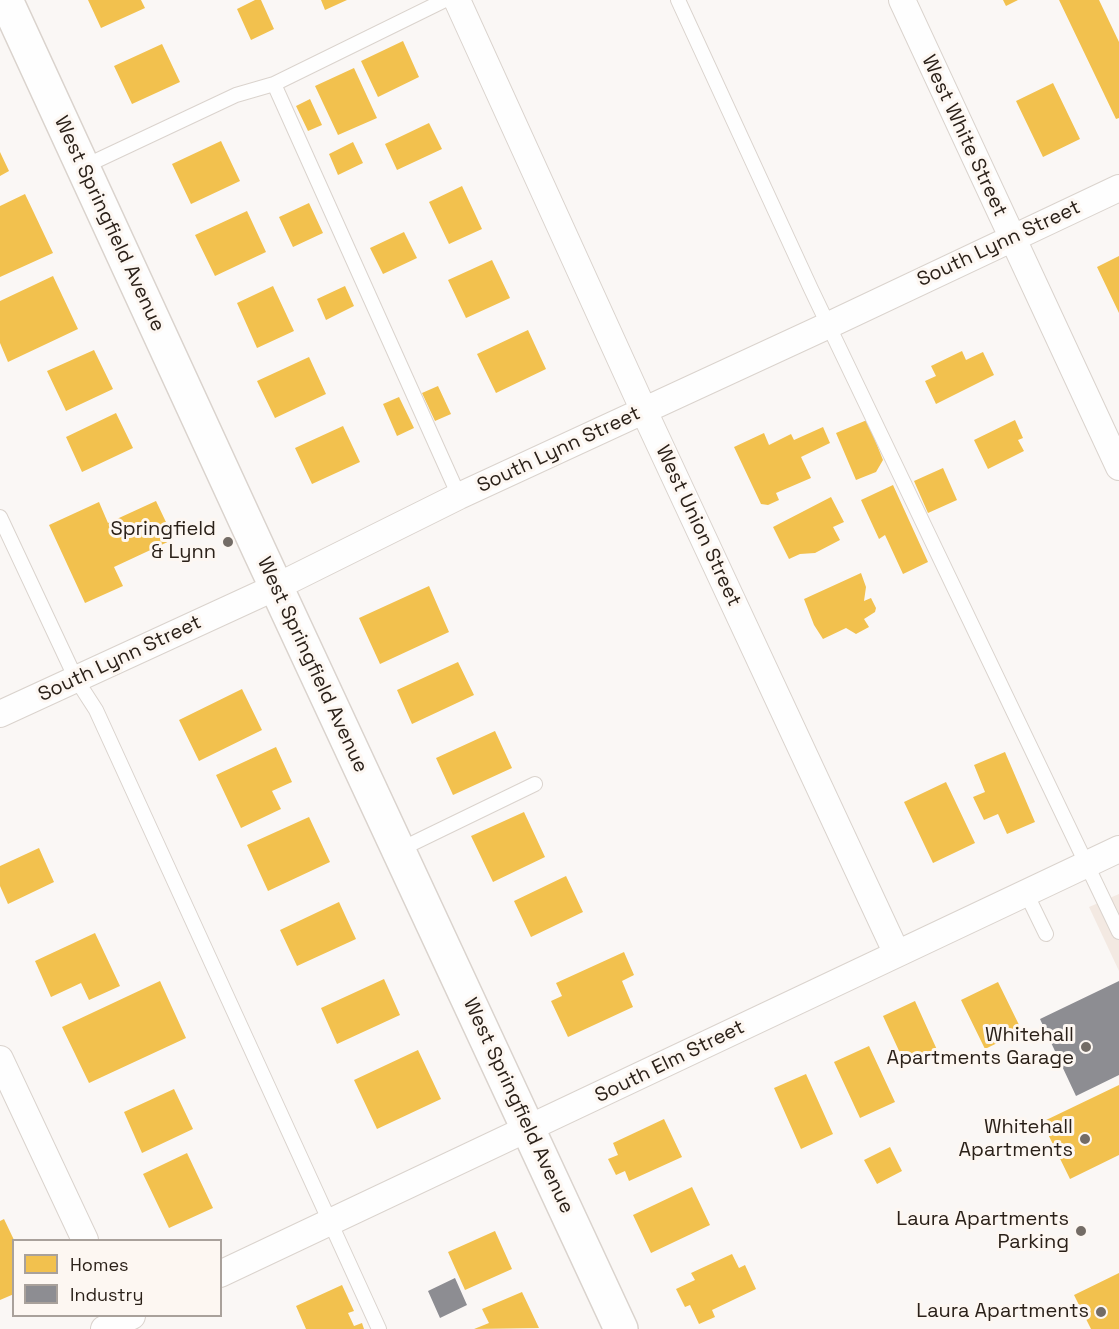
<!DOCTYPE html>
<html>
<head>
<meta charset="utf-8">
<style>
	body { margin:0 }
	#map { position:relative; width:1119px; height:1329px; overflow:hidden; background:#faf7f5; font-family:"Space Grotesk",sans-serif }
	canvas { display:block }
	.legend { position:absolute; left:12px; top:1239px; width:210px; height:78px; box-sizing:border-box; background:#fdf7f2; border:2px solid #a9a19b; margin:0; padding:8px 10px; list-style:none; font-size:18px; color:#2b2119 }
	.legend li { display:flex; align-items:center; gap:12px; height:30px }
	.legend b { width:30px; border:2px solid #a9a19b }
</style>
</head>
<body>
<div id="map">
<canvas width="1119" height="1329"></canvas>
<ul class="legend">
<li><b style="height:16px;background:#f2c14e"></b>Homes</li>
<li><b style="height:16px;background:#8d8d92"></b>Industry</li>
</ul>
</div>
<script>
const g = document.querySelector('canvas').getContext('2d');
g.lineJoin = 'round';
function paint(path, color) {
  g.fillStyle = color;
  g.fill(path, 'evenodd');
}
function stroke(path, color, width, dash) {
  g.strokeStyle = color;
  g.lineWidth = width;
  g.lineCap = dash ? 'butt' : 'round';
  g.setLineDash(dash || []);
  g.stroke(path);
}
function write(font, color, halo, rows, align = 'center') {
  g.font = font + ' "Space Grotesk",sans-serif';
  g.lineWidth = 6;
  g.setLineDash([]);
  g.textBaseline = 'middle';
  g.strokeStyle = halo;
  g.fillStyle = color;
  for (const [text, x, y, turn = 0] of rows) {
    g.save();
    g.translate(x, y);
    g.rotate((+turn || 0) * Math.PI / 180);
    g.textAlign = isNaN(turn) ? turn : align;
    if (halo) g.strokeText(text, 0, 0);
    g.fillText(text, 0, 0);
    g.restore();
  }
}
paint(new Path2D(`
	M1119,894V971L1089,907Z`), '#f3e9e2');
paint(new Path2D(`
	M88,0H141L145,8L101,28Z
	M255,0H261L274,29L251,40L237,9Z
	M321,0H347L325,10Z
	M1003,0H1018L1006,6Z
	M1059,0H1099L1119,42V118L1116,119Z
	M403,41L419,77L378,97L361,61Z
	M162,44L180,82L132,104L114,66Z
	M354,68L377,118L338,135L315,86Z
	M1053,83L1080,139L1043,157L1016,101Z
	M310,99L322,125L308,131L296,106Z
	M429,123L442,149L397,170L385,144Z
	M221,141L240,181L191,204L172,164Z
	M353,142L363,163L338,175L329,154Z
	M0,152L9,171L0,176Z
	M462,186L482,229L449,244L429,202Z
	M25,194L53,253L0,277V206Z
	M309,203L323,233L293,247L279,217Z
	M247,211L266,252L215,276L195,235Z
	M404,232L417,258L383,274L370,248Z
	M1119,256V313L1097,267Z
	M492,260L510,298L466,318L448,280Z
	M53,276L78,329L8,362L0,343V301Z
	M273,286L294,331L257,348L237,303Z
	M345,286L354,306L326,320L317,299Z
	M528,330L546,369L496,393L477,354Z
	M94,350L113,389L66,411L47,371Z
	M962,351L966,360L983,352L994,375L936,404L925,381L936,376L931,366Z
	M309,357L326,394L275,418L257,381Z
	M438,386L451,414L435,421L422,393Z
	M399,397L414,428L397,436L383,404Z
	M116,413L133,448L82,472L66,437Z
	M867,420L883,460L876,472L856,480L836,433Z
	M1015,420L1023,438L1018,440L1024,451L988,469L974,440Z
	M343,426L360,462L312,484L295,448Z
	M823,427L830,443L801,457L811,478L776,493L779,500L768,505L761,504L734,447L764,433L769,445L791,434L794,440Z
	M943,468L957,500L928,513L914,481Z
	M893,485L928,562L903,574L885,535L879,539L861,500Z
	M831,497L844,522L833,527L840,540L815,553L800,554L789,559L773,527Z
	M156,501L174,539L114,567L123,586L85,603L49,525L99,502L108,523Z
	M861,573L866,587L864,601L871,598L876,608L875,612L864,619L869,627L856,634L846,628L823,639L814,625L804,599Z
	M429,586L449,632L380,664L359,618Z
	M458,662L474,695L412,724L397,690Z
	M242,689L262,730L199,761L179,720Z
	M495,731L512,768L453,795L436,758Z
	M276,747L292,782L272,791L281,809L241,828L216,775Z
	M1005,752L1035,822L1007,834L998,814L984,820L973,797L985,792L974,765Z
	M946,782L975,843L933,863L904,802Z
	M524,812L545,857L493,882L471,836Z
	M309,817L330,862L268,891L247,845Z
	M39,848L54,882L8,904L0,886V866Z
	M566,876L583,912L531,937L514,901Z
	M339,902L356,939L297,966L280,930Z
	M95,933L120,986L89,1000L81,983L51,997L35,961Z
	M624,952L634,975L622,981L633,1007L568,1037L551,1001L562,996L556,983Z
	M384,979L400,1015L337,1044L321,1008Z
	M160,981L186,1038L89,1083L62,1027Z
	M998,982L1022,1031L985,1049L961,1000Z
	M915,1001L938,1052L906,1066L883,1016Z
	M869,1046L895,1102L860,1118L834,1062Z
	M418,1050L441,1099L377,1129L354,1080Z
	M806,1074L833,1134L801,1149L774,1088Z
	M1119,1085V1155L1070,1179L1042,1122Z
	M174,1089L193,1129L142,1153L124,1112Z
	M664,1119L682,1157L629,1181L625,1171L616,1175L608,1159L618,1155L613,1143Z
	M890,1147L902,1171L877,1184L864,1160Z
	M187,1153L213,1208L169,1228L143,1174Z
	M692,1187L710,1225L651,1253L633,1215Z
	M4,1219L14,1240V1294L0,1300V1221Z
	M495,1231L512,1269L465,1290L448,1252Z
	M732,1254L739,1268L745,1265L756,1289L712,1310L715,1317L699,1324L690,1305L685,1307L676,1289L695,1280L691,1273Z
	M1119,1273V1329H1091L1074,1295Z
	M342,1285L354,1311L348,1313L354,1326L362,1323L364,1329H306L296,1306Z
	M522,1292L539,1328L474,1329L489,1323L482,1309Z`), '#f2c14e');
paint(new Path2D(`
	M1119,981V1075L1076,1096L1040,1019Z
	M455,1278L467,1305L440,1318L428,1291Z`), '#8d8d92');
const lane = new Path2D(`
	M678,0L811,289L1119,932
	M274,84L459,496
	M83,167L236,95L274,84L445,0
	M0,517L76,679L96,710L379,1329
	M399,850L535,784
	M1026,893L1046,934`);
const street = new Path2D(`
	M457,0L644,411L897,954
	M902,0L1119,467
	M0,714L276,587L459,496L829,325L1119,188
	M0,1059L85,1240
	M220,1274L1119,849
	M104,1329L132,1316`);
const secondary = new Path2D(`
	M6,0L259,550L621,1329`);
stroke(lane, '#dad3cd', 16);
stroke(street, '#dad3cd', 28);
stroke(secondary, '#dad3cd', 36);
stroke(lane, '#fefefe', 14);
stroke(street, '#fefefe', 26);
stroke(secondary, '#fefefe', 33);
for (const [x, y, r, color] of [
	[228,542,6,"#736c66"],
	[1086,1047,6,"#736c66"],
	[1085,1139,6,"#736c66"],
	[1081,1231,6,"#736c66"],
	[1101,1312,6,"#736c66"]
]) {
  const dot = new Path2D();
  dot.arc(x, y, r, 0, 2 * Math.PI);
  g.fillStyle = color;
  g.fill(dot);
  stroke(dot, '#fdf7f2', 2);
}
write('20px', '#2b2119', '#fdf7f2', [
	["West White Street",964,136,65],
	["West Springfield Avenue",109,224,65],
	["South Lynn Street",999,244,-25],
	["South Lynn Street",559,450,-25],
	["West Union Street",698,526,65],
	["South Lynn Street",120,659,-25],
	["West Springfield Avenue",312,665,65],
	["South Elm Street",670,1062,-26],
	["West Springfield Avenue",518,1106,65]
]);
write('20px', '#2b2119', '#fdf7f2', [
	["Springfield",216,530],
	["& Lynn",216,553],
	["Whitehall",1074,1036],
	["Apartments Garage",1074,1059],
	["Whitehall",1073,1128],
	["Apartments",1073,1151],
	["Laura Apartments",1069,1220],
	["Parking",1069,1243],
	["Laura Apartments",1089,1312]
], 'right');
</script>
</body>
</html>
